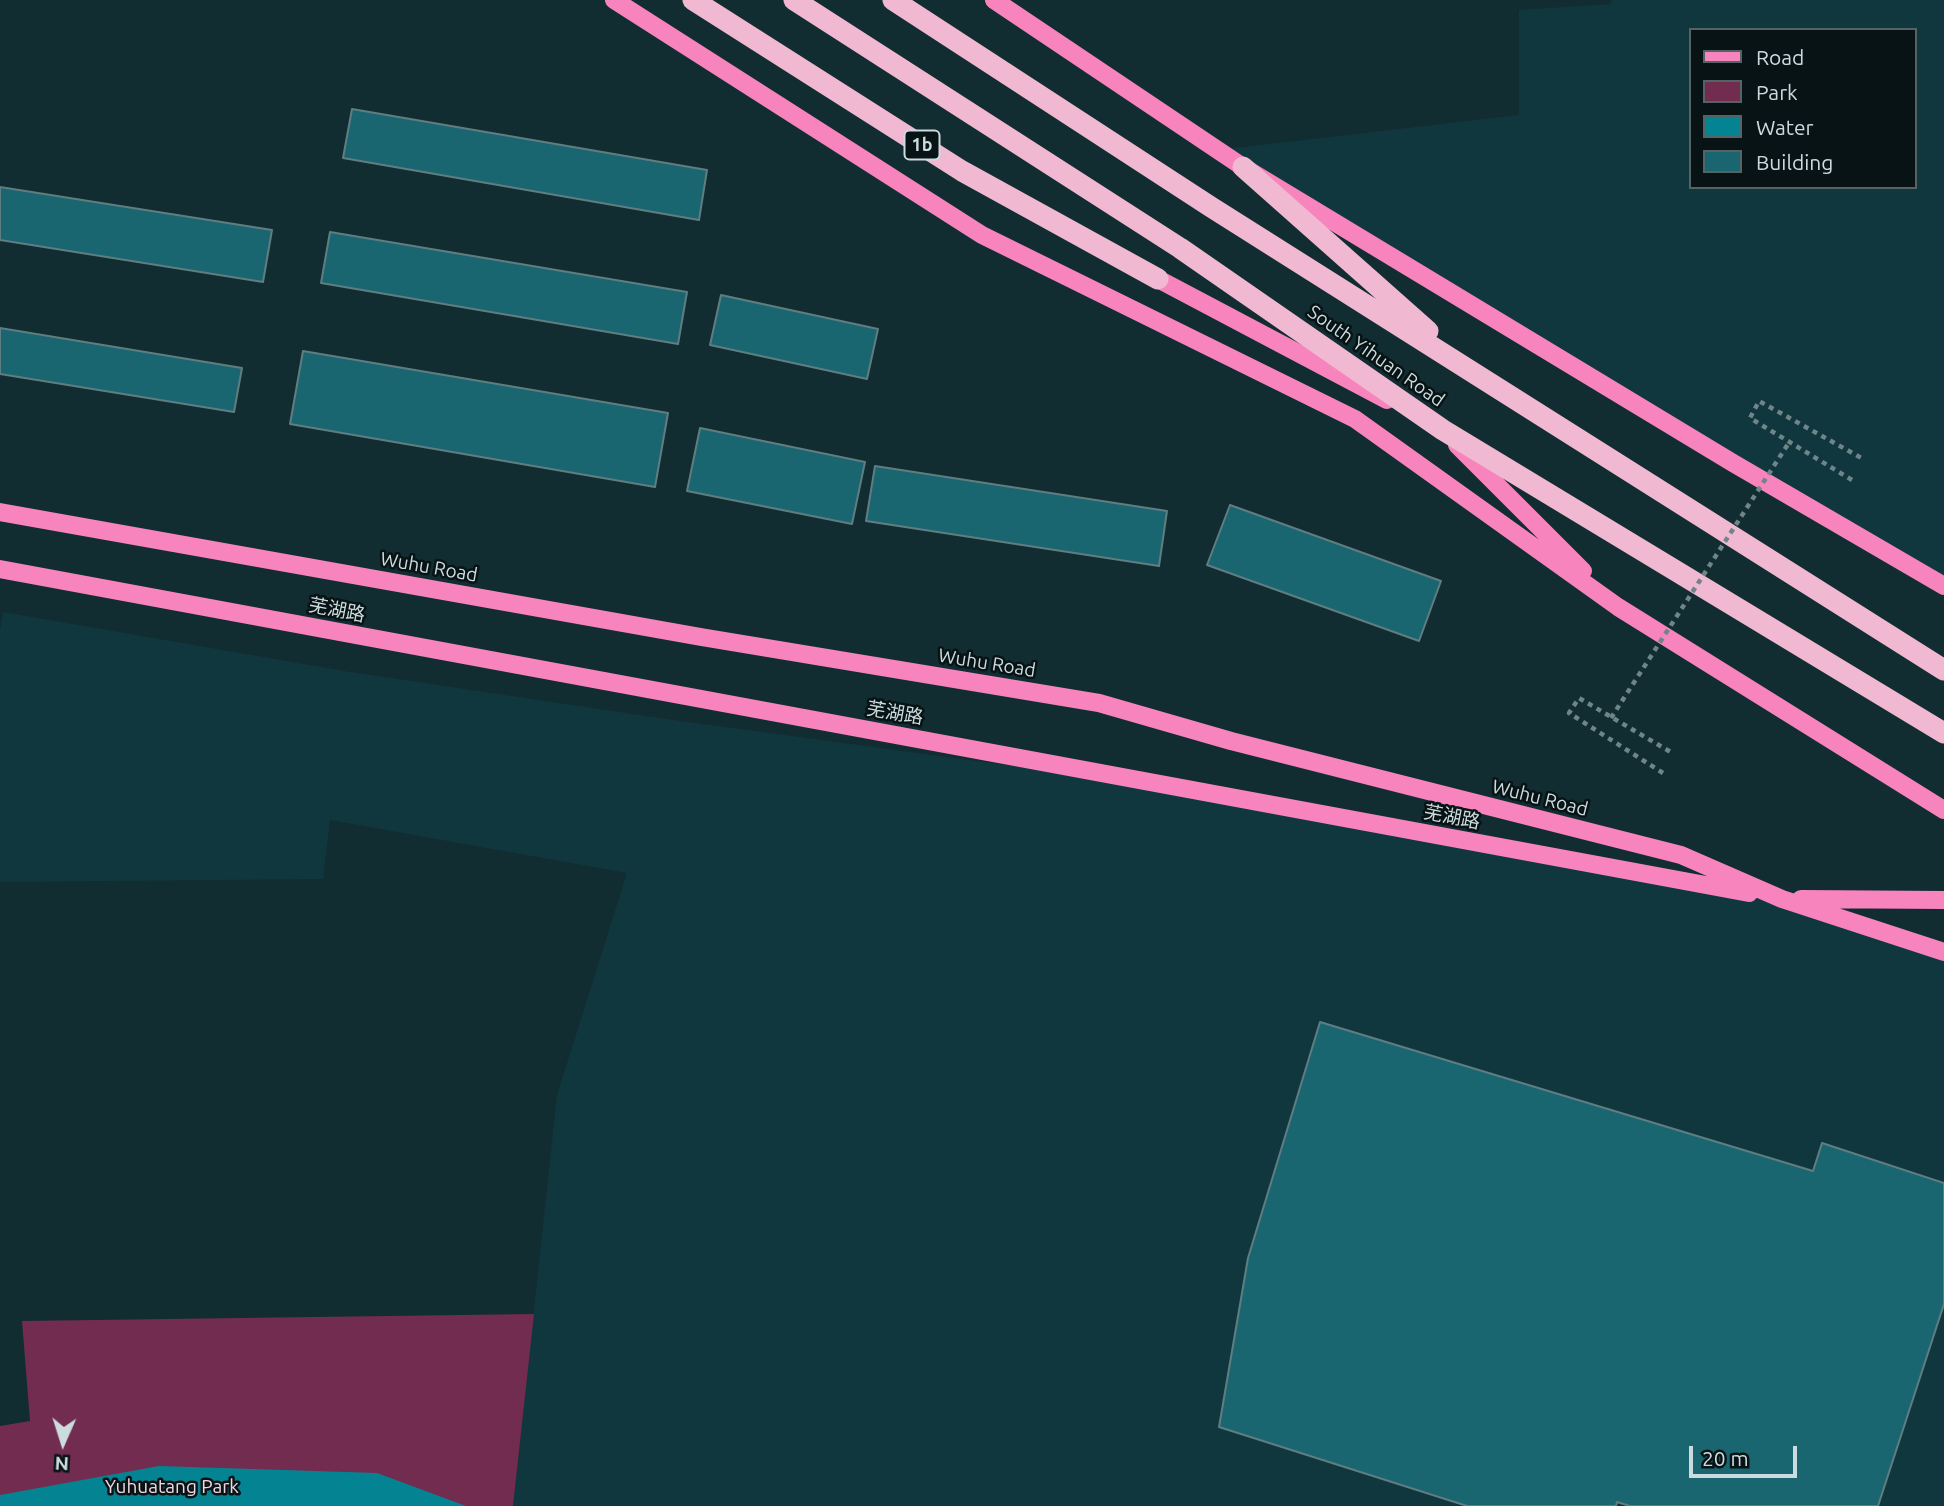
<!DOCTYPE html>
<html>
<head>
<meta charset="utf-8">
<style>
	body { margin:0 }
	#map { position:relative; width:1944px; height:1506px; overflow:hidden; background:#112d31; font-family:Ubuntu,sans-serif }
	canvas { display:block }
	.legend { position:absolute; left:1689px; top:28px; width:228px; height:161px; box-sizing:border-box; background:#081315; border:2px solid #566365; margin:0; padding:9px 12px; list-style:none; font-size:21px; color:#ccdcde }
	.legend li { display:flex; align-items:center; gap:14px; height:35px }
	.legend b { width:35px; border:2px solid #566365 }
	.north { position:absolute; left:28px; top:1408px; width:70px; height:70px; -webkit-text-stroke:5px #081315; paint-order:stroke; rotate:183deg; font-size:19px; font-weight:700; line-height:28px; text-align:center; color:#ccdcde }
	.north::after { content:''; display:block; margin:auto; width:24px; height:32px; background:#ccdcde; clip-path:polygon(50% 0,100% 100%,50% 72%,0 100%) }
	.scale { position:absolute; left:1689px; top:1446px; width:108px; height:32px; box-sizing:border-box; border:4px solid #ccdcde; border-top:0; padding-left:9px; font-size:21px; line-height:24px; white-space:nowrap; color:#ccdcde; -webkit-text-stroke:5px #081315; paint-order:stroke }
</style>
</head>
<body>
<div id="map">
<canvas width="1944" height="1506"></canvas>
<ul class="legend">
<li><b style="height:9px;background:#f784bd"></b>Road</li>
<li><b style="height:19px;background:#722c50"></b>Park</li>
<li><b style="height:19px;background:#048493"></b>Water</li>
<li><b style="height:19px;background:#1a6670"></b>Building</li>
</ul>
<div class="north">N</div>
<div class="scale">20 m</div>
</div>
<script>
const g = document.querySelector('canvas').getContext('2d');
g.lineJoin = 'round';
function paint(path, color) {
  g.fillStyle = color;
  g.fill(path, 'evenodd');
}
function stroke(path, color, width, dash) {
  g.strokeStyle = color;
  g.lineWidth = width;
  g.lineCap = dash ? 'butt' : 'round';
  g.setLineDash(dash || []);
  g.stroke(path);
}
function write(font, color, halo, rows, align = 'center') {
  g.font = font + ' Ubuntu,"Noto Sans SC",sans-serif';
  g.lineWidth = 5;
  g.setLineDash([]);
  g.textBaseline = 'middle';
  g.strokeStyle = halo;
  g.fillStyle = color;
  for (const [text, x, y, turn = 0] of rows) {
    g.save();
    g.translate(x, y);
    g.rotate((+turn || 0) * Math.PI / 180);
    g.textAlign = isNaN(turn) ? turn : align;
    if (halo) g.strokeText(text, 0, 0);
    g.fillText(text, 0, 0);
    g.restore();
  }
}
paint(new Path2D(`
	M1612,0H1944V586L1218,150L1519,115V10L1611,4ZM1690,30H1914V187H1690Z
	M3,612L344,671L673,720L1199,791L1782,899L1944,952V1506H513L557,1095L627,873L330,820L323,879L0,882V630Z`), '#10373d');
paint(new Path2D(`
	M534,1314L513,1506H0V1426L30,1421L22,1321Z`), '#722c50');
paint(new Path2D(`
	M159,1466L377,1473L466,1506H0V1495Z`), '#048493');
const building = new Path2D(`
	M352,109L707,170L699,220L343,158Z
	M0,187L272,230L263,282L0,240Z
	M330,232L687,292L678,344L321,283Z
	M721,295L878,329L867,379L710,345Z
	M0,328L242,368L234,412L0,374Z
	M303,351L668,413L655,487L290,424Z
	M700,428L865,462L852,524L687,491Z
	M875,466L1167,511L1159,566L866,521Z
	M1230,505L1441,581L1419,641L1207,565Z
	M1320,1022L1813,1171L1822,1143L1944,1183V1304L1878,1506H1630L1617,1502L1616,1506H1467L1219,1427L1248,1258Z`);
paint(building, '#1a6670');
stroke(building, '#607d82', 2);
stroke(new Path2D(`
	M1852,480L1750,418L1759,401L1865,460
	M1663,773L1569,713L1579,698L1674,754`), '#6f8588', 4.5, [5, 5]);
stroke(new Path2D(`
	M614,0L982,235L1355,419L1618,607L1944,810
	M994,0L1243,167L1733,463L1944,586
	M1158,279L1387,400
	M1457,445L1583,571
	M0,512L701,637L1099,703L1231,741L1681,855L1782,899L1944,952
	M0,569L1749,893
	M1801,899L1944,900`), '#f784bd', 18);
stroke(new Path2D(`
	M693,0L962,171L1158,279
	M794,0L1180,248L1443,430L1944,733
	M893,0L1211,207L1944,670
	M1243,167L1428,331`), '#f1b8d1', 21);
stroke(new Path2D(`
	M1611,718L1790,441`), '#6f8588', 4.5, [5, 5]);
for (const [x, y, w] of [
	[922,145,35]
]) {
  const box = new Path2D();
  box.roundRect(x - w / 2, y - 14.5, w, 29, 5);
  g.fillStyle = '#081315';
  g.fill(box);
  stroke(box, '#ccdcde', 2);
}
write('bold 18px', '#ccdcde', null, [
	["1b",922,145]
]);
write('19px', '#ccdcde', '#081315', [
	["South Yihuan Road",1376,356,35],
	["Wuhu Road",429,567,10],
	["芜湖路",337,610,11],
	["Wuhu Road",987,663,9],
	["芜湖路",895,713,10],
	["Wuhu Road",1540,798,14],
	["芜湖路",1452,817,11]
]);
write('19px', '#f0d7e1', '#081315', [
	["Yuhuatang Park",172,1487]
]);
</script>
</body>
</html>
